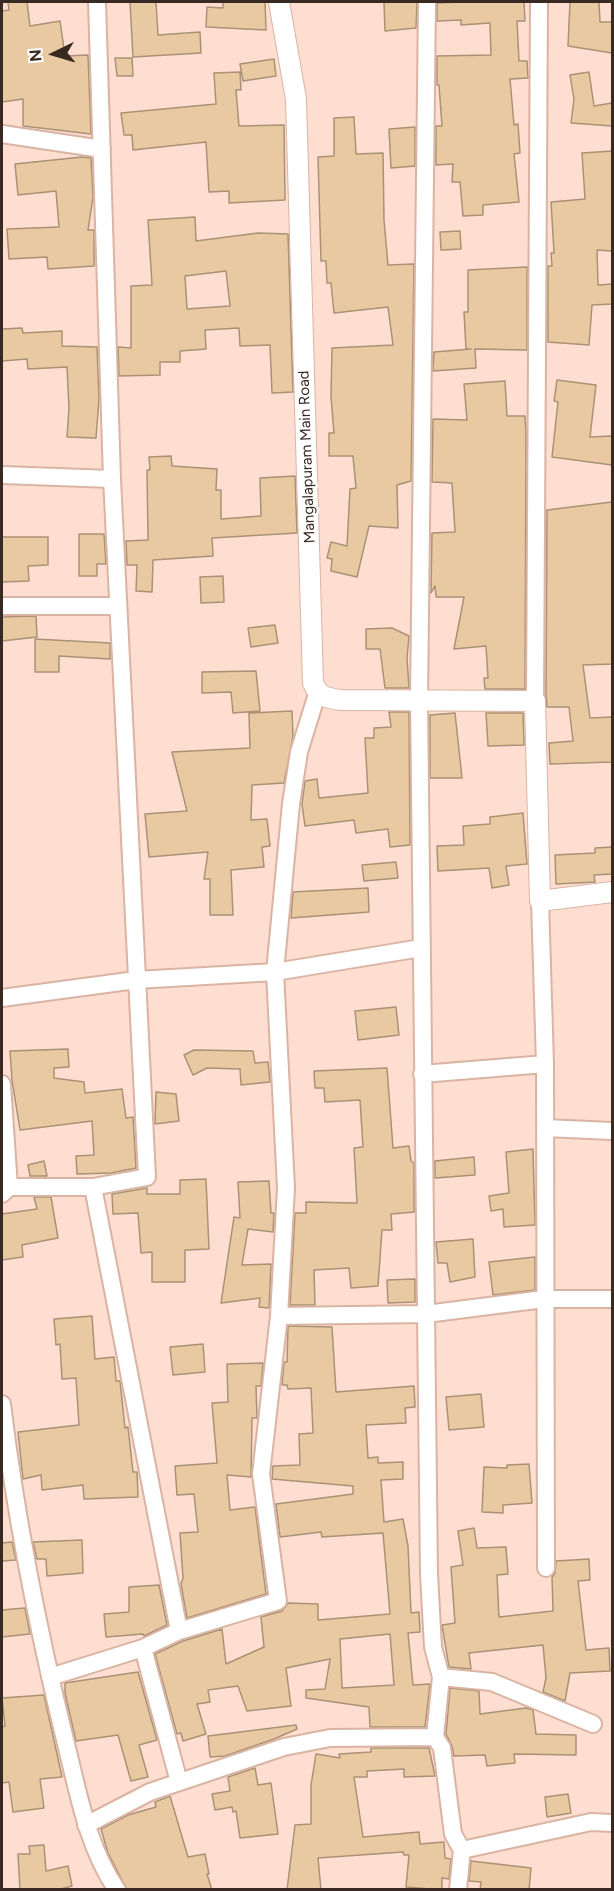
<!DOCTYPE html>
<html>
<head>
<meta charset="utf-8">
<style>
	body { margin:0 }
	#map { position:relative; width:614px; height:1891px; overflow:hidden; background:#feded0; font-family:Figtree,sans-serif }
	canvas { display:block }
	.frame { position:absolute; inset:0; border:3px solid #382a23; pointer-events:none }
	.north { position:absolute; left:24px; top:24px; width:60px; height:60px; -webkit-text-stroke:4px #fff; paint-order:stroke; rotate:265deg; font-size:16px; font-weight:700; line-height:24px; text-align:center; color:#382a23 }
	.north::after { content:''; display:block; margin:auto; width:21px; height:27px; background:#382a23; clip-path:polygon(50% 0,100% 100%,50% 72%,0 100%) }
</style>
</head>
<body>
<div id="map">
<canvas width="614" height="1891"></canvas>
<div class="frame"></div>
<div class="north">N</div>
</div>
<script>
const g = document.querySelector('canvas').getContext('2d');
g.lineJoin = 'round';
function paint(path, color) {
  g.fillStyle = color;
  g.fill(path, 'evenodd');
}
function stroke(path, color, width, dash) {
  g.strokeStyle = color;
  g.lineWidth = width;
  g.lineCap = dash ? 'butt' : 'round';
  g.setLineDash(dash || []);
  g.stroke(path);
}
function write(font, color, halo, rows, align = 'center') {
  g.font = font + ' Figtree,sans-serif';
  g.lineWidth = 5;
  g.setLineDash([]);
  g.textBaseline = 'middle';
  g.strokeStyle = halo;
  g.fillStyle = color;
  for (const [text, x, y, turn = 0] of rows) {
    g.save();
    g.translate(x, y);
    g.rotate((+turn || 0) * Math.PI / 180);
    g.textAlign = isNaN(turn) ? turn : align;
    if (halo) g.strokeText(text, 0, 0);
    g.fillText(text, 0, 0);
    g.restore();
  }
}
const building = new Path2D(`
	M8,2H27L30,26L60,21L65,56L88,55L91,134L23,126V99L2,102V11L9,10Z
	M130,2H156L158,35L200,32L201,53L133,57Z
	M223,2H265L266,30L206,27L207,7L223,8Z
	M384,2H417L416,28L385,31Z
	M460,2H524L525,21H517L519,61H527L528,78L510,79L514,125L518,124L520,153L514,154L519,202L483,205V215L463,216L460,182H452L453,164L436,165V126H442L439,85H437V56L491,55L490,23L461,25V20L437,21V3Z
	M570,2H599L600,22H612V53L568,46Z
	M115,58H132L133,76H117Z
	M274,59L276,76L243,81L240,64Z
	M240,72L241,90H236L239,126L284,125L285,200L229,203V191L209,192L206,142L133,150L132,135H124L121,113L216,104L214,73Z
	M589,72L594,106L612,103V126L571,123L574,99L570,75Z
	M354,117L356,154L383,153L384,220L388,265L414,264L411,481L397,485L398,528L369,526L357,577L331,571L332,559L327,558L331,542L347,546L350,489L356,488L353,456H329V433H334L331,397L332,348L393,345L388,307L334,313L331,283H327L326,261H321L318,157L334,156V118Z
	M415,127V166L391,168L389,129Z
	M612,151V251L597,250L598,285L612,284V304L592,305L589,345L548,342V266H552L551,253H554L551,202L585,199L582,153Z
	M82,157L91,158L93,197L88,230H94V266L48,269L47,257L9,259L7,229L59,227L56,191L18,195L15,164Z
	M195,217L196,241L258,233L288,234L293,392L272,393L270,345L240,346L239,328L205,330L206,349L180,351V362H160V375L119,376L118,347L131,348V286L152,285L148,220ZM226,271L230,306L187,309L185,276Z
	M460,231L461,249L441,250L440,232Z
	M527,267V350L475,349L476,368L433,371L434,352L471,349H466L464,312H468V270Z
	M22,328L23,333L62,331V346L97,347L99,399L96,438L67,437L69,408L67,367L28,369L27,359L2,361V329Z
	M557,380L596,385L590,437L612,436V465L552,457L558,402L554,401Z
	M505,381L507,416H525L526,435L525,689H485L484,678H488L486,646L454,649L464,597H436L435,586L431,593L432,533L455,532L452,483L432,482L433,419L467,420L464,384Z
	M171,456L172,466L217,469L216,490H221V519L261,516L260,478L295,476L297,533L212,538L213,556L153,560L152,592L136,591L137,565H127L126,541L148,540L147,470H150L149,457Z
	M612,502V664L583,665L590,718L612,717V762L550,764L549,743L573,741L569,707H547L546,695L547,510Z
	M79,534H104L106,564H97V576H79Z
	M2,537H48V565L28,566L29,581L2,582Z
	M223,576L224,602L201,603L200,577Z
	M36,616L37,637L2,641V617Z
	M275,625L278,643L251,647L248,628Z
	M392,628L409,636L407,658L409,688H385L380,649H366V629Z
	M35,639L110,643V659L59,656V672H35Z
	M256,671L260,711L233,713L231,692L202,693V672Z
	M292,711L293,737L284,783L252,785L251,820L267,819L270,846L262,847L264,867L231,870L233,915H210V879H204L208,852L149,857L145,814L187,811L172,752L250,748L249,713Z
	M389,712H409L410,845L390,847L388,829L356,833L354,820L305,826L302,804L305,781L317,779L319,798L368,793L365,738H374V728L391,727Z
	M455,713L462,778H430V715Z
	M486,713H523L524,745L488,746Z
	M523,813L527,864L506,866L509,885L492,888L489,868L438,871L437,846L464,845L463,826L490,824V817Z
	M612,847V874L594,875L595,882L556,884L555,855L595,853V848Z
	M396,862L398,878L364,881L362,865Z
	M368,888L369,912L291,918L293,892Z
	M396,1007L399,1035L358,1040L355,1011Z
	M68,1049L69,1067L54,1068V1078L84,1082L85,1093L122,1089L126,1118L133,1117L136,1168L111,1173L77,1174L76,1156L94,1155L92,1121L20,1130L12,1080L10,1051Z
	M194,1050L253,1051L255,1063L268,1062L270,1082L241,1085L240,1069L207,1068L193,1075L184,1055Z
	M387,1068L393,1148L409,1146L411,1161L414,1163V1212L391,1214L392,1230H382L378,1286L351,1288L349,1268L314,1270L315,1305H290L295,1213H306V1202L357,1203L354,1148L363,1147L360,1100L325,1102L324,1088H315L314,1071Z
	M156,1092L176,1094L179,1121L155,1124Z
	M533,1149L535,1225L504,1227L503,1209L491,1211L489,1196L509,1193L506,1152Z
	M474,1157L475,1175L435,1178V1161Z
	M44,1161L47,1176H30L28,1165Z
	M206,1179L209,1249L185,1250V1282H152V1252L141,1253L138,1213L113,1214L112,1194L147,1188V1194H180V1180Z
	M269,1181L271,1213H274L273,1232L248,1229L242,1265L271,1264L269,1308L259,1307L260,1298L221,1303L234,1217L240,1218L238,1182Z
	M34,1197H51L58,1238L22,1245L23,1257L2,1260V1214L37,1209Z
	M473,1239L475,1277L450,1282L447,1263H438L436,1242Z
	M535,1257V1290L493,1295L489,1262Z
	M415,1279V1302L388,1303L387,1280Z
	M92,1316L95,1359L114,1357L116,1381H120L125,1428L128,1427L133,1472H137L138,1497L84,1499L83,1485L42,1490L41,1475L23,1479L18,1432L79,1425L76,1378L62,1379L60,1344L56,1345L54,1319Z
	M288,1326L332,1327L336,1392L414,1386L415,1407L405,1408L406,1423L366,1425L368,1458L378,1457V1463L403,1462V1479L381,1480L384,1522L403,1519L408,1546L411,1613L419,1612L420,1632L408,1633L413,1685L430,1684L425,1727H370L369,1707L306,1698V1690L325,1689L330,1659L286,1668L291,1706L247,1711L238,1686L208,1690L210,1702L197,1704L206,1734L183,1741L181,1733L177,1734L155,1654L183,1641L222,1629L226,1664L264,1647L261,1617L282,1611L288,1603L318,1604V1620L390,1614L383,1533L322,1537L321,1532L280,1537L276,1504L353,1494V1486L272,1479L273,1466L300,1465L299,1434L313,1433L311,1388L288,1389L287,1385H282L284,1362H287ZM390,1634L394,1685L342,1688L340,1639Z
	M203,1344L205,1372L173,1375L170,1347Z
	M263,1363L261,1386H256L257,1418H252L251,1477L227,1475L230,1510L255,1507L266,1594L187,1618L181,1584L183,1578L180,1533L198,1532L194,1494L177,1495L175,1466L217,1463L212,1403L228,1402L227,1364Z
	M481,1394L484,1427L449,1430L446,1397Z
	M529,1464L532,1503L503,1505V1513L482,1512L484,1467L507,1468V1465Z
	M474,1528L477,1548L506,1547L508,1574L497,1575L499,1617L553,1611L552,1577L555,1573L556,1561L589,1559L590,1580L578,1581L586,1650L609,1648L610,1671L570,1673L565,1701L543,1692L546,1678L543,1645L469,1653L471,1669L449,1667L442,1625L455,1623L451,1567L463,1565L458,1531Z
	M82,1540L83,1573L47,1576L46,1559H37L33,1542Z
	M12,1542L16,1560L2,1561V1543Z
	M159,1585L167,1625L144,1636L143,1634L106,1637L104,1614L129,1612V1587Z
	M25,1608L30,1634L2,1637V1610Z
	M138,1672L157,1740L139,1745L148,1777L131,1781L118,1735L76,1741L65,1693V1683Z
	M450,1688L479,1691L480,1714L526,1708L533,1710L536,1734L576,1735V1755L514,1754L515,1763L487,1766L485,1755L454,1756L452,1746L446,1734Z
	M44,1695L62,1777L40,1779L44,1808L13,1812L9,1782L2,1783V1727L5,1726L2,1698Z
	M296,1725L297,1729L274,1739L225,1756L210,1757L208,1736Z
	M371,1748H429L435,1776L404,1777V1769L367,1771V1777H354L363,1837L419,1832L420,1844L444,1842L445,1858L451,1859L449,1879L442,1878V1890L406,1887L409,1855H404L403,1852L318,1858L321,1890H287L295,1825L311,1824V1785L316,1754L340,1758L339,1754L371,1752Z
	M255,1768L258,1785L271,1783L278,1834L240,1838L236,1811L233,1812L232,1807L215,1810L212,1794L230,1791L228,1777Z
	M568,1794L571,1813L547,1817L545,1797Z
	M170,1796L188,1857L205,1854L209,1874H207L212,1890H127L108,1853L101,1829L128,1815L156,1807L155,1802Z
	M44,1845L46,1871L68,1866L72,1886L57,1890H20L18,1854H30L29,1846Z
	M471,1861L531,1868L529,1890H480L481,1882L469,1881Z`);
paint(building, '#e9c9a1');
stroke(building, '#a99275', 1.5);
const minor = new Path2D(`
	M97,2L112,479L147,1177L93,1187L179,1631
	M427,2L419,701L429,1574L433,1647L441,1677L435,1737L442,1748L453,1834L462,1850L458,1890
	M2,134L102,149
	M2,475L112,479
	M2,606H118
	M535,701L539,2
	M540,901L545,1064L546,1568
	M2,998L136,980L275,972L421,948
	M422,1074L545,1064
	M2,1084L9,1187
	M545,1128L612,1131
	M2,1194L9,1187H93
	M279,1316L426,1314L544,1299H612
	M2,1404C16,1519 39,1635 67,1748C79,1796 88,1848 117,1890
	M143,1648L179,1782
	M50,1677L143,1648L179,1631L278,1601L261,1474L279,1316L286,1188L275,972L291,804L299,752L317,694
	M441,1677L492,1682L593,1724
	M86,1825L150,1792L284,1747L330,1738L435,1737
	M462,1850L591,1822L612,1823`);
const tertiary = new Path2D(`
	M279,2L296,99L313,683C319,697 326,698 341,700L535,701L540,901L612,892`);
stroke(minor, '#dab4a3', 20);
stroke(tertiary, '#dab4a3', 22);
stroke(minor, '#fff', 16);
stroke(tertiary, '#fff', 20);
write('15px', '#382a23', '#fff', [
	["Mangalapuram Main Road",307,457,-92]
]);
</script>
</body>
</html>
